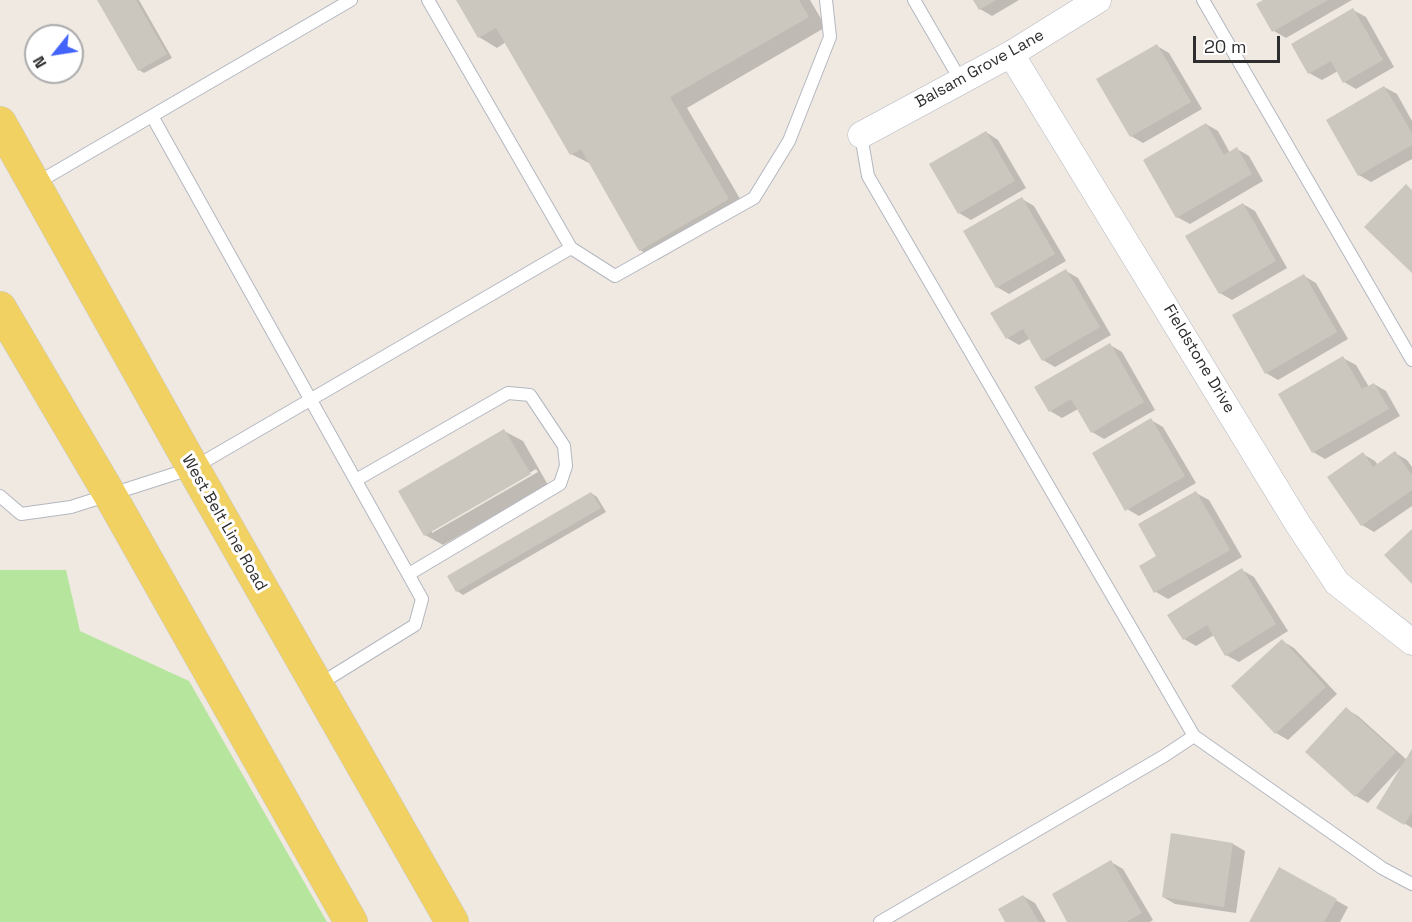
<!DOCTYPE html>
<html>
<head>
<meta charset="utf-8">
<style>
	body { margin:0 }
	#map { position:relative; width:1412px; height:922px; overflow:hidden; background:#efe9e1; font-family:"Space Grotesk",sans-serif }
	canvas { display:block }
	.north { position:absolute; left:24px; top:24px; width:60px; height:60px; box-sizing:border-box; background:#fff; border:2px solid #ababab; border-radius:50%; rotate:240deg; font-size:16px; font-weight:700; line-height:24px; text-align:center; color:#2e2e2e }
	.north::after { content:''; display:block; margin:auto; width:21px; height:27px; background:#4264fb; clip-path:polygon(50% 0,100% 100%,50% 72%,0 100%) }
	.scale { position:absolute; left:1193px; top:36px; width:87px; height:27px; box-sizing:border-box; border:3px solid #2e2e2e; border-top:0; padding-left:8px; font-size:18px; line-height:21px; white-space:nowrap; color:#2e2e2e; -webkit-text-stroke:4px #fff; paint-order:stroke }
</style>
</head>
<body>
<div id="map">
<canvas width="1412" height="922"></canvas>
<div class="north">N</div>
<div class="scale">20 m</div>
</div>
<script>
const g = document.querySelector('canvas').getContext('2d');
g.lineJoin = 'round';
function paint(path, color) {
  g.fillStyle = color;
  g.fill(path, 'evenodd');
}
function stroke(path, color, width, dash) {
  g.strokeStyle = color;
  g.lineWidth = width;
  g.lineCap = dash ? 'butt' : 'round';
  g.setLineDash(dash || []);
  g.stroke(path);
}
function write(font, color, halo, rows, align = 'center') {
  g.font = font + ' "Space Grotesk",sans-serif';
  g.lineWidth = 6;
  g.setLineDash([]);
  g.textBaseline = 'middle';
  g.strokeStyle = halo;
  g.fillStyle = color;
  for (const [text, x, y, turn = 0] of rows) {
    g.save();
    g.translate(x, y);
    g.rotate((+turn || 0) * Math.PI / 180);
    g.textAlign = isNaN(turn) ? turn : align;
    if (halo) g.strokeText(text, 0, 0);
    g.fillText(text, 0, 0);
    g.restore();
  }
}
paint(new Path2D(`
	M0,570H66L80,631L189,681L327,922H0Z`), '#b6e59e');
paint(new Path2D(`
	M98,0H139L172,58L144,73L139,70Z
	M457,0H810L826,27L687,108L746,209L658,260L640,250L591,164L571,154L506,42L497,48L479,37Z
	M975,0H1019L992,16L980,9Z
	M1266,0H1352L1286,38L1274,31L1258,4Z
	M1353,10L1366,17L1394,67L1356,89L1344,82L1338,71L1322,80L1309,73L1293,45Z
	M1157,46L1169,53L1202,109L1143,143L1131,136Z
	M1384,87L1397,94L1412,121V159L1371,182L1359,175Z
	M1206,124L1218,131L1230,153L1237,149L1249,156L1263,181L1190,224L1177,217Z
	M986,132L998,140L1026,188L971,220L959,213Z
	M1022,199L1034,206L1066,261L1009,294L997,287Z
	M1243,204L1255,211L1287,268L1232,300L1220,293Z
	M1066,271L1078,278L1111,335L1055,367L1043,360L1031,338L1019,345L1007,338Z
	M1304,276L1316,283L1348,339L1278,380L1266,373Z
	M1110,345L1122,352L1155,410L1104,439L1092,432L1078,409L1062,418L1050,411Z
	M1343,358L1356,365L1369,387L1374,384L1386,391L1400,416L1325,459L1313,452Z
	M1151,420L1163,427L1196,483L1139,516L1127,509Z
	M504,431L523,441L548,485L443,545L425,535ZM536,469L538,472L432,533V530Z
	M1395,453L1407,460L1412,467V506L1374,532L1362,525L1363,454L1375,461L1378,465Z
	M591,493L597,497L606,512L463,595L457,591L449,576Z
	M1196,493L1209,500L1242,557L1168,599L1156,592L1141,567L1159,556Z
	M1242,570L1254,577L1288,631L1239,662L1226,655L1214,635L1196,646L1184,639Z
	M1282,641L1294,648L1337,694L1288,740L1276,733Z
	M1346,709L1358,716L1407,760L1412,752V828L1378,807L1403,767L1402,766L1368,803L1356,796L1307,752Z
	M1173,835L1233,844L1245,851L1236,913L1175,904L1163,897Z
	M1111,862L1123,869L1153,920L1150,922H1069Z
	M1280,869L1348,907L1340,922H1250Z
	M1023,896L1035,903L1046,922H1007Z`), '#0003');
paint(new Path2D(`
	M97,0H136L167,54L138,71Z
	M456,0H799L809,17L670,97L729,199L639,251L581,149L570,155L496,28L478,38Z
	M973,0H996L979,10Z
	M1263,0H1328L1272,32L1256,4Z
	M1353,8L1383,60L1343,83L1331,61L1308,74L1291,44Z
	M1157,44L1191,102L1130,137L1096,79Z
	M1384,86L1412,133V145L1358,176L1326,120Z
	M1206,123L1224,155L1237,147L1252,174L1176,218L1143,160Z
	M986,131L1015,181L958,214L929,164Z
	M1406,184L1412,190V273L1364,227Z
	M1022,197L1055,254L996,288L963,231Z
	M1243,203L1276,261L1219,294L1185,236Z
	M1066,269L1100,327L1042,361L1023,329L1006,339L990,313Z
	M1304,274L1337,332L1265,374L1232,315Z
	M1110,343L1144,402L1091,433L1071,399L1049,412L1034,387Z
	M1343,356L1362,389L1374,383L1389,409L1312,453L1278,394Z
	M1151,418L1185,476L1125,511L1092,453Z
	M504,429L531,474L424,536L398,491Z
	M1395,451L1412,475V490L1361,526L1327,477L1363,452L1373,467Z
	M1196,491L1230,550L1154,593L1139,566L1156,556L1138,524Z
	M591,492L601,508L456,592L447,576Z
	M1412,529V584L1384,555Z
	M1242,568L1276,624L1225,656L1207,625L1183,640L1167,615Z
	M1282,639L1326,687L1275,734L1231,686Z
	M1346,707L1396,752L1355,797L1305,752Z
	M1412,749V812L1404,825L1376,808Z
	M1171,833L1233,843L1224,907L1162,897Z
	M1111,860L1142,913L1126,922H1067L1052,894Z
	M1279,867L1337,899L1324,922H1249Z
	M1023,895L1039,922H1005L998,909Z`), '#cbc7bf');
const lane = new Path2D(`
	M914,0L961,81
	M1203,0L1412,360
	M152,116L422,599L415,625L318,685
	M861,135L868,176L1194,736L1382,868L1412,884
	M35,184L351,0
	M571,248L615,276L754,198L789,141L830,37L826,0
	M356,480L508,393L530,395L564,446L566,466L560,484L409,574
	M0,496L21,514L71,507L193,468L571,248L428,0
	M880,922L1164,756L1194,736`);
const street = new Path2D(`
	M1011,54L1296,521L1337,583L1412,642
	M861,135L1011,54L1098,0`);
const primary = new Path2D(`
	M0,123L193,468L452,922
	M0,308L110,495L351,922`);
stroke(lane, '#b4b7c1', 14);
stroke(street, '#b4b7c1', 27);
stroke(primary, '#c9c9c9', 34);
stroke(lane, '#fff', 12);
stroke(street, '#fff', 26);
stroke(primary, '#f2d163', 33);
write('16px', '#2e2e2e', '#fff', [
	["Balsam Grove Lane",980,69,-29],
	["Fieldstone Drive",1199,359,59],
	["West Belt Line Road",224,523,60]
]);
</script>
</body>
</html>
